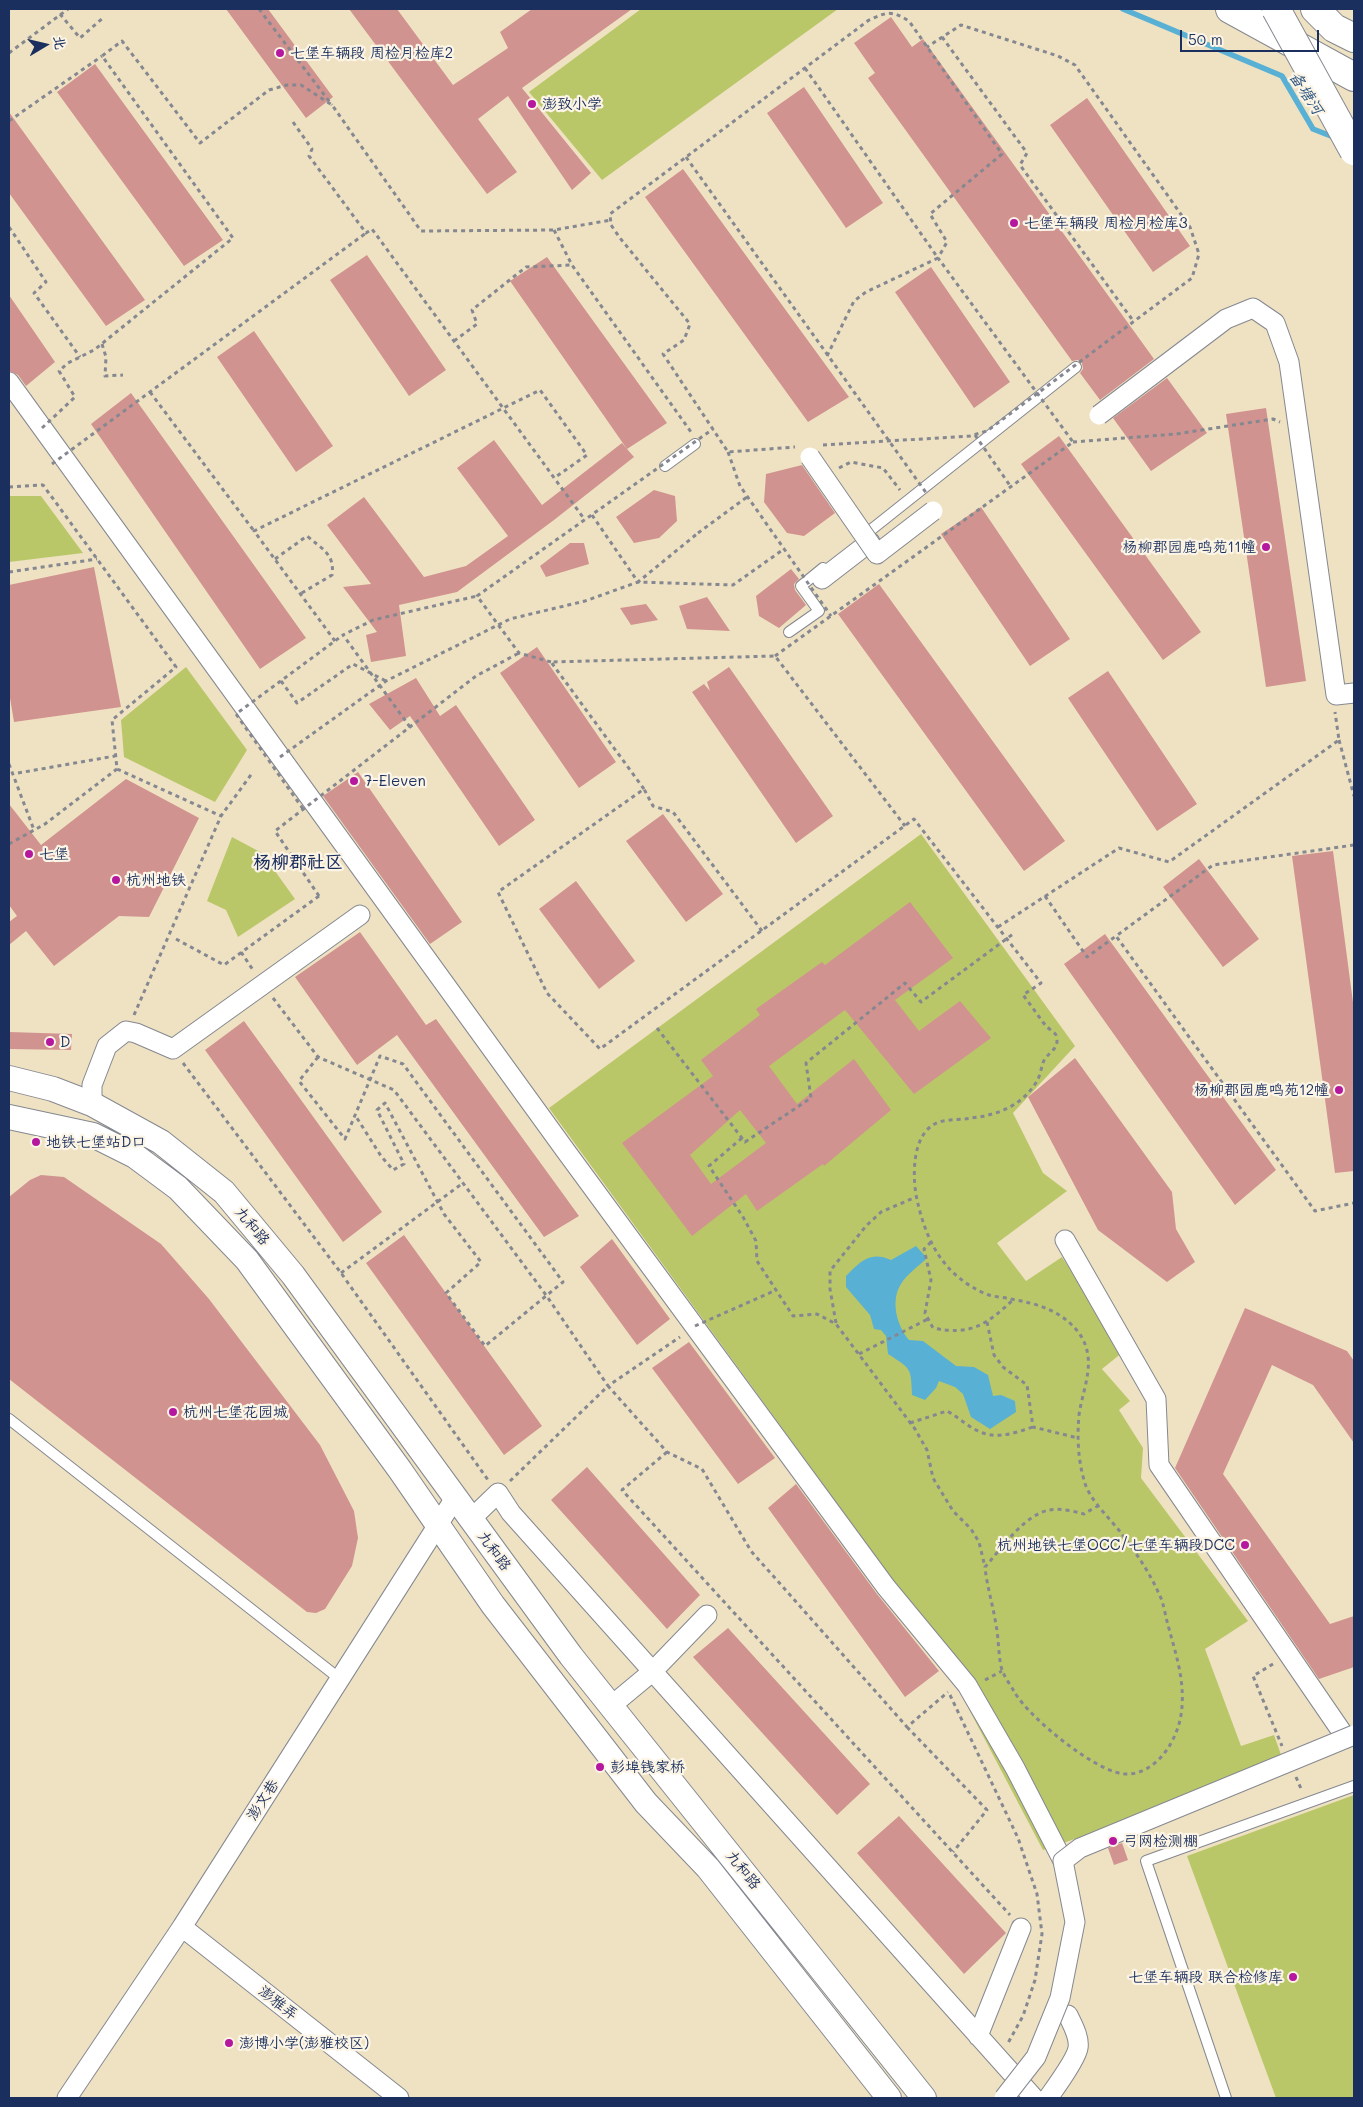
<!DOCTYPE html>
<html>
<head>
<meta charset="utf-8">
<style>
	body { margin:0 }
	#map { position:relative; width:1363px; height:2107px; overflow:hidden; background:#efe2c2; font-family:Mali,"LXGW WenKai TC",sans-serif }
	canvas { display:block }
	.frame { position:absolute; inset:0; border:10px solid #1b2f5e; pointer-events:none }
	.north { position:absolute; left:20px; top:20px; width:50px; height:50px; -webkit-text-stroke:4px #fcf5e5; paint-order:stroke; rotate:81deg; font-size:14px; font-weight:700; line-height:20px; text-align:center; color:#1b2f5e }
	.north::after { content:''; display:block; margin:auto; width:18px; height:22px; background:#1b2f5e; clip-path:polygon(50% 0,100% 100%,50% 72%,0 100%) }
	.scale { position:absolute; left:1180px; top:30px; width:139px; height:22px; box-sizing:border-box; border:2px solid #1b2f5e; border-top:0; padding-left:6px; font-size:15px; line-height:18px; white-space:nowrap; color:#1b2f5e; -webkit-text-stroke:4px #fcf5e5; paint-order:stroke }
</style>
</head>
<body>
<div id="map">
<canvas width="1363" height="2107"></canvas>
<div class="frame"></div>
<div class="north">北</div>
<div class="scale">50 m</div>
</div>
<script>
const g = document.querySelector('canvas').getContext('2d');
g.lineJoin = 'round';
function paint(path, color) {
  g.fillStyle = color;
  g.fill(path, 'evenodd');
}
function stroke(path, color, width, dash) {
  g.strokeStyle = color;
  g.lineWidth = width;
  g.lineCap = dash ? 'butt' : 'round';
  g.setLineDash(dash || []);
  g.stroke(path);
}
function write(font, color, halo, rows, align = 'center') {
  g.font = font + ' Mali,"LXGW WenKai TC",sans-serif';
  g.lineWidth = 4.5;
  g.setLineDash([]);
  g.textBaseline = 'middle';
  g.strokeStyle = halo;
  g.fillStyle = color;
  for (const [text, x, y, turn = 0] of rows) {
    g.save();
    g.translate(x, y);
    g.rotate((+turn || 0) * Math.PI / 180);
    g.textAlign = isNaN(turn) ? turn : align;
    if (halo) g.strokeText(text, 0, 0);
    g.fillText(text, 0, 0);
    g.restore();
  }
}
paint(new Path2D(`
	M641,9H838L602,180L529,92Z
	M9,496H41L83,553L9,562Z
	M186,667L247,750L215,802L124,757L121,720Z
	M921,834L1075,1046L1013,1113L1043,1173L1067,1191L997,1243L1026,1281L1062,1257L1123,1352L1102,1369L1130,1401L1119,1410L1143,1448L1141,1478L1248,1621L1205,1649L1241,1746L1274,1735L1285,1766L1043,1850L922,1620L549,1108Z
	M232,837L262,853L295,899L238,937L226,910L207,901Z
	M1354,1795V2098H1276L1187,1856Z`), '#bac769');
paint(new Path2D(`
	M916,1246L927,1258C919,1266 907,1274 901,1284C890,1301 897,1326 909,1340L923,1341L956,1366L974,1367L988,1375L993,1396L1001,1395L1015,1401L1016,1412L990,1429L971,1417L963,1394L955,1387L939,1381L936,1388L925,1400L912,1395C911,1367 911,1369 888,1354L886,1336L881,1330L874,1329L870,1315L846,1287V1276C861,1261 870,1251 891,1260Z`), '#58b0d5');
stroke(new Path2D(`
	M1123,9L1282,76L1313,129L1336,138`), '#58b0d5', 5.5);
paint(new Path2D(`
	M226,9H268L333,97L306,118Z
	M349,9H397L453,85L508,48L500,32L532,9H632L522,88L591,173L572,190L508,96L478,119L517,172L487,194Z
	M891,17L912,47L923,39L1154,359L1100,400L1080,373L1083,369L1082,363L1078,360L1072,361L868,78L875,73L854,43Z
	M95,64L223,240L184,266L57,92Z
	M804,87L883,203L846,228L767,113Z
	M1087,98L1190,246L1153,272L1050,125Z
	M9,112L145,300L106,326L9,193Z
	M683,169L849,397L808,422L645,197Z
	M367,255L446,370L409,396L330,280Z
	M547,257L667,423L627,449L634,457L554,520L457,592L399,605L406,656L371,662L366,635L377,632L343,587L371,584L327,525L364,497L424,577L466,566L508,536L457,468L494,440L542,505L622,443L627,449L510,281Z
	M931,267L1010,382L974,408L895,292Z
	M9,295L55,362L26,386L18,375L9,371Z
	M254,331L333,446L296,472L217,357Z
	M1167,378L1207,433L1151,471L1113,418Z
	M131,393L306,638L260,669L91,424Z
	M1266,408L1306,681L1266,687L1226,414Z
	M1059,436L1201,632L1163,660L1021,464Z
	M802,465L835,513L804,536L787,533L764,502L766,474Z
	M654,490L675,496L677,521L659,538L634,543L616,517Z
	M981,507L1070,639L1030,666L941,534Z
	M570,543H584L589,564L546,577L540,566Z
	M94,567L121,707L14,722L9,692V585Z
	M791,569L799,579L794,584L795,590L806,605L779,628L759,616L756,596Z
	M879,584L1065,841L1024,871L838,614Z
	M707,597L730,631L687,629L679,606Z
	M646,604L658,620L631,625L620,608Z
	M537,647L616,762L579,788L500,673Z
	M729,667L833,816L796,843L692,692L704,684L710,691L707,682Z
	M1108,671L1197,804L1157,831L1068,698Z
	M416,678L440,716L456,705L535,820L499,846L410,716L390,730L369,704Z
	M358,772L462,922L430,944L323,796Z
	M126,779L199,818L149,917L119,916L54,966L26,931L9,945V922L17,916L9,905V804L41,845Z
	M663,814L723,894L686,922L626,841Z
	M1333,851L1354,1010V1171L1335,1173L1292,856Z
	M1199,859L1259,939L1223,967L1163,887Z
	M576,881L635,961L599,989L539,909Z
	M910,902L953,958L895,1000L919,1031L960,1001L991,1038L914,1094L845,1010L769,1066L797,1104L854,1059L891,1110L824,1166L823,1164L757,1211L746,1194L692,1236L622,1143L713,1076L701,1060L760,1015L756,1009L822,962L825,965ZM740,1110L766,1143L711,1184L690,1155Z
	M360,932L426,1025L436,1019L579,1216L544,1237L397,1035L357,1065L295,977Z
	M1105,934L1276,1170L1235,1205L1064,964Z
	M244,1021L382,1212L343,1242L205,1050Z
	M9,1032L72,1034L71,1050L9,1049Z
	M1075,1058L1172,1192L1176,1229L1195,1262L1167,1282L1098,1230L1028,1097Z
	M41,1175L64,1177L161,1244L209,1299L320,1445L354,1511L358,1538L352,1566L325,1609L316,1613L307,1612L9,1379V1197L30,1180Z
	M404,1235L542,1426L504,1455L366,1263Z
	M612,1239L670,1319L637,1345L580,1267Z
	M1245,1308L1347,1351L1354,1361V1443L1313,1385L1272,1365L1223,1474L1330,1624L1354,1616V1667L1319,1679L1175,1468Z
	M689,1342L775,1458L738,1484L652,1368Z
	M587,1467L700,1595L667,1629L551,1500Z
	M796,1484L877,1594L939,1671L905,1697L768,1508Z
	M728,1628L870,1784L837,1815L693,1657Z
	M899,1816L1006,1933L964,1974L857,1853Z
	M1122,1843L1128,1860L1114,1865L1108,1848Z`), '#d1938f');
const service = new Path2D(`
	M665,466L695,444
	M862,537L1076,367
	M789,632L819,611L801,586L823,568
	M9,1419L340,1679
	M1226,2098L1146,1861L1354,1786`);
const minor = new Path2D(`
	M9,382L565,1150L886,1587L967,1685L1015,1768L1063,1861
	M822,579L870,542
	M92,1104V1085L107,1046L126,1031L136,1033L173,1049L360,915
	M1065,1240L1156,1399L1159,1465L1346,1738
	M471,1519L498,1493L511,1513L1034,2098
	M611,1706L652,1672L707,1615
	M182,1927L399,2098
	M978,2036L1021,1928
	M67,2098L182,1927L455,1498
	M1048,2098C1055,2088 1076,2060 1078,2048C1080,2037 1072,2024 1068,2015`);
const tertiary = new Path2D(`
	M9,1078L53,1089L92,1104L161,1142L224,1192L293,1275L571,1656L924,2098
	M9,1117L93,1135L135,1156L178,1188L247,1260L400,1470L493,1605L646,1803L708,1868L889,2098`);
const secondary = new Path2D(`
	M1230,9L1354,77`);
const trunk = new Path2D(`
	M1315,9L1334,28L1354,38`);
stroke(service, '#858890', 12);
stroke(minor, '#858890', 21);
stroke(tertiary, '#858890', 26);
stroke(secondary, '#858890', 30);
stroke(trunk, '#858890', 30);
stroke(new Path2D(`
	M259,9L332,105
	M60,14L80,38L104,17
	M9,53L68,9
	M9,121L102,56
	M9,227L46,282L34,293L80,357
	M554,230L572,265L691,432
	M102,344L106,357L105,376L123,375
	M827,356L854,301L866,292L938,258
	M150,392L254,531
	M839,468L851,462L883,468L900,490
	M9,487L43,485L176,667L112,720L117,769L221,816
	M592,515L638,582L698,533
	M275,559L307,536C322,549 335,554 332,575L300,594
	M9,572L97,559
	M335,641L254,531L540,390L587,455L557,476
	M9,764L34,830
	M18,773L115,756
	M9,844L45,824L117,769
	M1045,896L1087,957L1116,936
	M176,939L224,965L319,896
	M241,952L253,970
	M273,998L318,1057L394,1090L546,1295L608,1386L680,1337
	M134,1015L221,816L253,772
	M657,1028L745,1142L811,1098L806,1063L905,983L921,1002L1013,934
	M183,1063L341,1273L488,1480
	M742,1138L709,1166L743,1217L756,1241L757,1261L793,1316L817,1314L836,1324L915,1429L927,1450L933,1478L953,1511L971,1529L979,1542L985,1567
	M931,1242L924,1249L931,1280L925,1313L933,1328C972,1336 987,1324 1014,1299
	M341,1273L463,1183
	M836,1323L830,1289V1271L866,1226L881,1212L916,1197
	M859,1354L928,1319
	M910,1423L947,1411C958,1417 967,1426 978,1431C996,1440 1015,1433 1033,1427
	M667,1452L622,1490L1010,1915
	M510,1481L608,1386L667,1452L702,1469L751,1551L907,1727L948,1692
	M1273,1664L1253,1676L1282,1746
	M985,1680L1002,1671
	M950,1695L1018,1838L1037,1894L1042,1934L1035,1980L1023,2016L1008,2043
	M907,1727L987,1810L953,1852
	M1296,1777L1302,1791`), '#858890', 3, [4, 4]);
stroke(service, '#fff', 10);
stroke(minor, '#fff', 19);
stroke(tertiary, '#fff', 24);
stroke(secondary, '#fff', 28);
stroke(trunk, '#fff', 28);
const minorBridge = new Path2D(`
	M1099,415L1226,319L1253,308L1275,323L1289,362L1336,695L1354,693
	M810,457L877,554L933,511
	M1004,2098L1036,2057L1060,1998L1075,1922L1063,1861L1080,1848L1354,1735`);
const trunkBridge = new Path2D(`
	M1276,9L1354,151`);
stroke(minorBridge, '#858890', 21, []);
stroke(trunkBridge, '#858890', 30, []);
stroke(new Path2D(`
	M942,37L1027,153L1020,165L1134,322
	M805,68L938,258
	M293,122L312,149L309,156L366,233L372,229L585,520
	M686,157L927,494
	M454,341L477,324L472,310L526,267L572,265
	M42,428L75,397L59,371L68,363L94,350L233,238L102,56L122,41L200,143L269,90L287,85H301L332,105L421,231L554,230L611,220
	M975,435L1011,487
	M1073,442L1176,434L1273,419L1280,422
	M823,445L970,436L987,431L1192,278L1199,254L1190,227L1075,65L1058,56L961,25L927,47
	M728,452L740,486L831,616
	M52,464L366,233
	M698,533L747,497
	M775,656L1073,442L938,258L947,242L930,214L1002,154L909,21C891,10 887,12 869,20L610,214L611,225L620,238L690,324L684,340L663,354L728,452L795,447
	M551,662L519,653L477,596L713,429
	M281,681L297,703L353,664L386,681
	M410,727L343,635L373,620L477,596
	M1339,740L1354,796
	M280,757L386,681L510,619L585,601L638,582L733,585L784,549
	M644,789L551,662L775,656L905,826
	M303,809L236,714L343,635
	M1354,845L1213,865L1116,936L1315,1211L1354,1203
	M319,896L275,831L476,676L519,653
	M998,927L1119,848L1169,862L1339,740L1335,712
	M762,931L673,812L653,806L644,789L498,892L547,993L600,1049L914,819L1041,983L1023,995C1031,1005 1038,1016 1046,1026C1049,1029 1054,1032 1056,1035C1057,1037 1057,1040 1057,1042C1056,1051 1045,1055 1043,1063C1041,1069 1040,1076 1037,1081C1022,1106 998,1115 971,1118C961,1120 949,1119 939,1122C910,1132 912,1181 918,1204C928,1245 945,1276 986,1294C993,1297 1003,1297 1011,1299C1038,1304 1061,1310 1079,1333C1098,1360 1083,1387 1079,1415C1077,1437 1078,1459 1084,1480C1089,1500 1109,1517 1121,1533C1135,1551 1150,1573 1159,1594C1164,1603 1165,1615 1168,1625C1176,1655 1186,1683 1181,1715C1177,1740 1158,1772 1129,1774C1100,1777 1029,1717 1015,1693C1011,1686 1005,1678 1002,1670C998,1656 999,1639 996,1625C993,1605 987,1587 985,1567C1001,1549 1024,1515 1049,1510C1060,1508 1073,1511 1084,1514L1099,1505
	M318,1057L299,1081L345,1139L380,1056L403,1064L563,1282L485,1346L446,1293L481,1262L444,1214L385,1103L377,1110L404,1164L393,1170L381,1156L355,1115
	M987,1322L994,1355L1003,1367L1027,1385L1033,1427L1078,1438
	M695,1326L776,1290`), '#858890', 3, [4, 4]);
stroke(minorBridge, '#fff', 19);
stroke(trunkBridge, '#fff', 28);
for (const [x, y, r, color] of [
	[280,53,5,"#b5179e"],
	[532,104,5,"#b5179e"],
	[1014,223,5,"#b5179e"],
	[1266,547,5,"#b5179e"],
	[354,781,5,"#b5179e"],
	[29,854,5,"#b5179e"],
	[116,880,5,"#b5179e"],
	[50,1042,5,"#b5179e"],
	[1339,1090,5,"#b5179e"],
	[36,1142,5,"#b5179e"],
	[173,1412,5,"#b5179e"],
	[1245,1545,5,"#b5179e"],
	[600,1767,5,"#b5179e"],
	[1113,1841,5,"#b5179e"],
	[1293,1977,5,"#b5179e"],
	[229,2043,5,"#b5179e"]
]) {
  const dot = new Path2D();
  dot.arc(x, y, r, 0, 2 * Math.PI);
  g.fillStyle = color;
  g.fill(dot);
  stroke(dot, '#fcf5e5', 2);
}
write('15px', '#1b2f5e', '#fcf5e5', [
	["七堡车辆段 周检月检库2",290,53],
	["澎致小学",542,104],
	["七堡车辆段 周检月检库3",1024,223],
	["杨柳郡园鹿鸣苑11幢",1256,547,"right"],
	["7-Eleven",364,781],
	["七堡",39,854],
	["杭州地铁",126,880],
	["D",60,1042],
	["杨柳郡园鹿鸣苑12幢",1329,1090,"right"],
	["地铁七堡站D口",46,1142],
	["杭州七堡花园城",183,1412],
	["杭州地铁七堡OCC/七堡车辆段DCC",1235,1545,"right"],
	["彭埠钱家桥",610,1767],
	["弓网检测棚",1123,1841],
	["七堡车辆段 联合检修库",1283,1977,"right"],
	["澎博小学(澎雅校区)",239,2043]
], 'left');
write('15px', '#1b2f5e', '#fcf5e5', [
	["九和路",252,1226,50],
	["九和路",494,1551,54],
	["澎文巷",263,1800,-57],
	["九和路",743,1870,51],
	["澎雅弄",278,2003,38]
]);
write('italic 16px', '#2d5682', '#fcf5e5', [
	["备塘河",1306,93,57]
]);
write('bold 18px', '#1b2f5e', '#fcf5e5', [
	["杨柳郡社区",298,862]
]);
</script>
</body>
</html>
